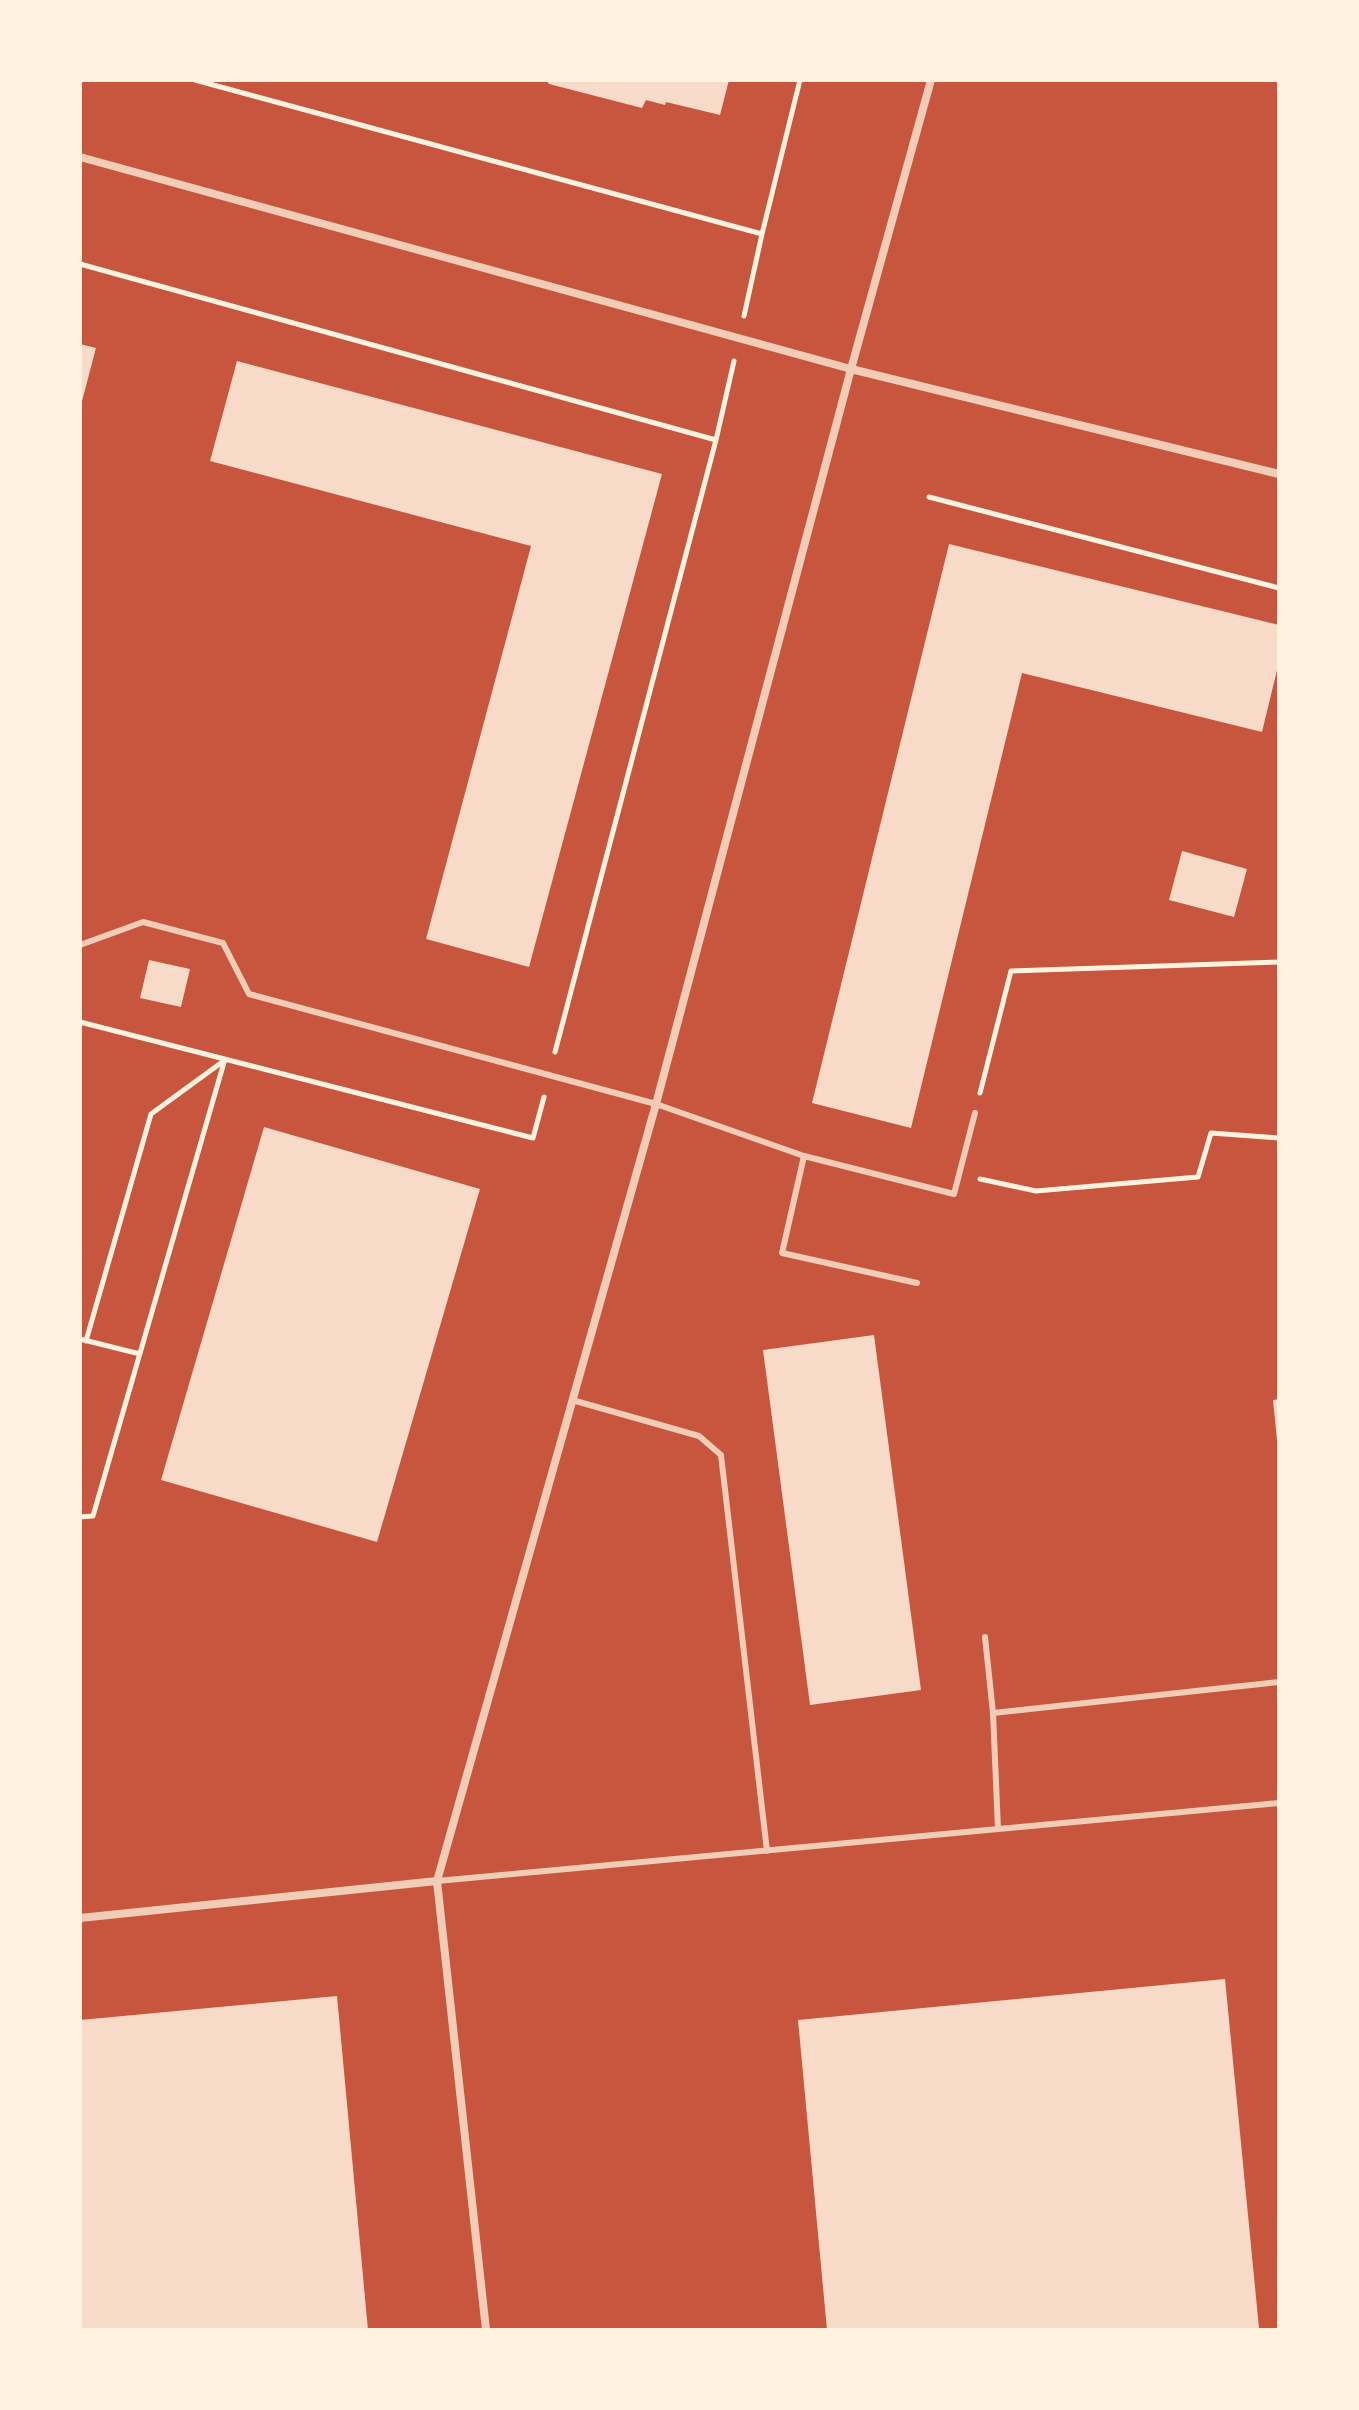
<!DOCTYPE html>
<html>
<head>
<meta charset="utf-8">
<style>
	body { margin:0 }
	#map { position:relative; width:1359px; height:2410px; overflow:hidden; background:#c8553d; font-family:"Source Sans 3",sans-serif }
	canvas { display:block }
	.frame { position:absolute; inset:0; border:82px solid #fff3e0; pointer-events:none }
</style>
</head>
<body>
<div id="map">
<canvas width="1359" height="2410"></canvas>
<div class="frame"></div>
</div>
<script>
const g = document.querySelector('canvas').getContext('2d');
g.lineJoin = 'round';
function paint(path, color) {
  g.fillStyle = color;
  g.fill(path, 'evenodd');
}
function stroke(path, color, width, dash) {
  g.strokeStyle = color;
  g.lineWidth = width;
  g.lineCap = dash ? 'butt' : 'round';
  g.setLineDash(dash || []);
  g.stroke(path);
}
paint(new Path2D(`
	M546,80H729L720,115L666,102L665,105L646,100L642,108L549,84Z
	M80,344L96,348L81,405H80Z
	M237,361L662,474L529,967L426,939L531,546L210,461Z
	M949,544L1279,625V662L1262,732L1022,673L911,1128L812,1103Z
	M1182,851L1247,869L1234,917L1169,900Z
	M149,960L190,969L181,1007L140,998Z
	M264,1127L480,1189L377,1542L161,1480Z
	M874,1335L921,1690L810,1705L763,1350Z
	M1279,1399V1440H1277L1273,1400Z
	M1225,1979L1259,2328L827,2330L798,2020Z
	M337,1996L368,2330H80V2020Z`), '#f7dbc8');
stroke(new Path2D(`
	M195,80L762,234L744,316
	M762,234L800,80
	M80,264L716,440
	M929,497L1279,588
	M80,1022L533,1138L544,1097
	M555,1052L716,440L734,361
	M980,1093L1011,971L1279,962
	M980,1179L1036,1191L1198,1177L1211,1133L1279,1138
	M80,1339L140,1354
	M86,1341L151,1114L225,1060
	M80,1517L93,1516L225,1059`), '#fff3e0', 5);
stroke(new Path2D(`
	M80,945L143,922L223,943L249,994L656,1104L804,1156L954,1194L975,1113
	M804,1156L782,1253L917,1283
	M572,1400L699,1436L721,1455L767,1851
	M985,1637L993,1713L998,1829
	M993,1713L1279,1682
	M437,1881L1279,1803`), '#f1ccb7', 6);
stroke(new Path2D(`
	M80,157L851,369L1279,474
	M80,1918L437,1881
	M486,2330L437,1881L656,1104L851,369L931,80`), '#f1ccb7', 8);
</script>
</body>
</html>
